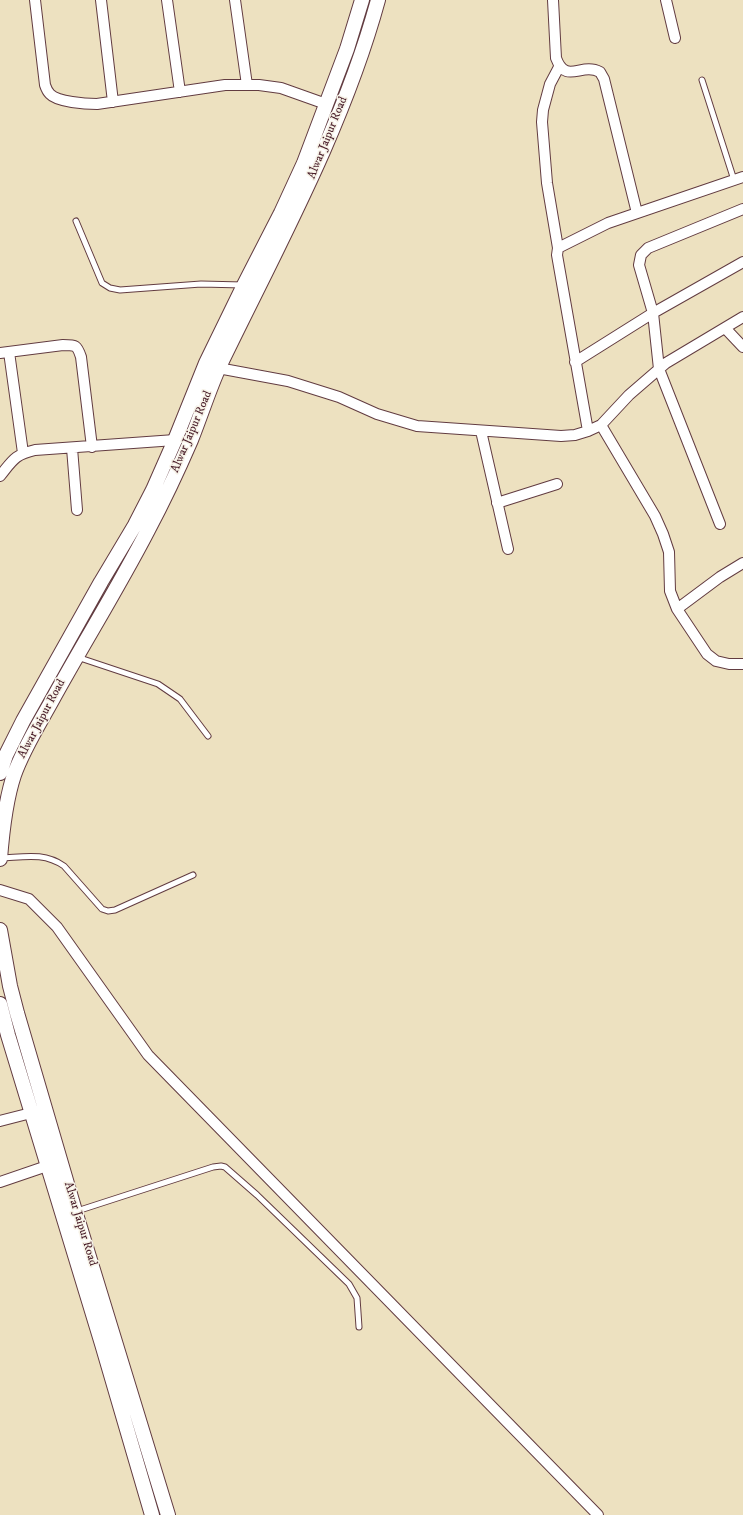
<!DOCTYPE html>
<html>
<head>
<meta charset="utf-8">
<style>
	body { margin:0 }
	canvas { display:block; background:#ede1c0 }
</style>
</head>
<body>
<canvas width="743" height="1515"></canvas>
<script>
const g = document.querySelector('canvas').getContext('2d');
g.lineJoin = 'round';
function stroke(path, color, width, dash) {
  g.strokeStyle = color;
  g.lineWidth = width;
  g.lineCap = dash ? 'butt' : 'round';
  g.setLineDash(dash || []);
  g.stroke(path);
}
function write(font, color, halo, rows, align = 'center') {
  g.font = font + ' "IM FELL DW Pica",serif';
  g.lineWidth = 3;
  g.setLineDash([]);
  g.textBaseline = 'middle';
  g.strokeStyle = halo;
  g.fillStyle = color;
  for (const [text, x, y, turn = 0] of rows) {
    g.save();
    g.translate(x, y);
    g.rotate((+turn || 0) * Math.PI / 180);
    g.textAlign = isNaN(turn) ? turn : align;
    if (halo) g.strokeText(text, 0, 0);
    g.fillText(text, 0, 0);
    g.restore();
  }
}
const service = new Path2D(`
	M702,80L734,180
	M76,221L102,283L110,288L120,290L201,284L243,285
	M77,657L158,684L180,699L208,736
	M1,858C24,857 44,852 64,866L102,909L108,911L115,910L193,875
	M77,1211L213,1167L221,1166L225,1167L257,1195L349,1284L357,1298L359,1327`);
const minor = new Path2D(`
	M35,0L45,85C46,88 48,92 50,94C57,102 86,104 97,104L225,85H259L281,88L326,104
	M101,0L113,102
	M167,0L180,92
	M235,0L247,85
	M553,0L556,58C566,85 581,62 600,72L604,79L637,213
	M666,0L675,38
	M558,248L547,183L542,122L543,110L550,84L559,67
	M725,328L743,347
	M9,352L23,453
	M0,353L63,345C76,345 77,345 81,357L92,447
	M575,362L653,313L743,262
	M213,366L218,368L288,381L339,397L377,414L417,426L518,433L561,436L575,435L588,431L601,425L629,395L666,363L743,317
	M601,425L655,516L663,534L669,552L670,591L677,609L707,654L716,661L729,664H743
	M481,431L508,549
	M588,431L557,255L558,248L608,223L743,177
	M72,448L77,510
	M0,476C13,460 14,455 35,450L175,440
	M497,503L557,484
	M720,524L659,369L653,313L639,265L641,255L648,248L743,209
	M677,609L720,577L743,563
	M0,890L29,899L57,927L148,1055L598,1515
	M0,1121L31,1113
	M0,1182L47,1166`);
const secondary = new Path2D(`
	M0,773L6,755L23,721L101,582L135,525L153,490L175,440L206,363L244,285L281,213L304,163L347,49L362,0
	M0,859C2,833 6,799 14,775C24,747 41,721 55,695C86,639 119,586 148,530C164,500 178,470 191,440C201,415 209,389 220,365C278,245 343,128 378,0
	M0,930L10,986L17,1013L75,1211L168,1515
	M0,1004L8,1035L102,1344L152,1515`);
stroke(service, '#623c41', 7);
stroke(minor, '#623c41', 12);
stroke(secondary, '#623c41', 16);
stroke(service, '#fff', 5);
stroke(minor, '#fff', 10);
stroke(secondary, '#fff', 14);
write('12px', '#4a1f2b', '#f7f3e8', [
	["Alwar Jaipur Road",328,138,-68],
	["Alwar Jaipur Road",192,432,-67],
	["Alwar Jaipur Road",42,719,-62],
	["Alwar Jaipur Road",80,1224,73]
]);
</script>
</body>
</html>
